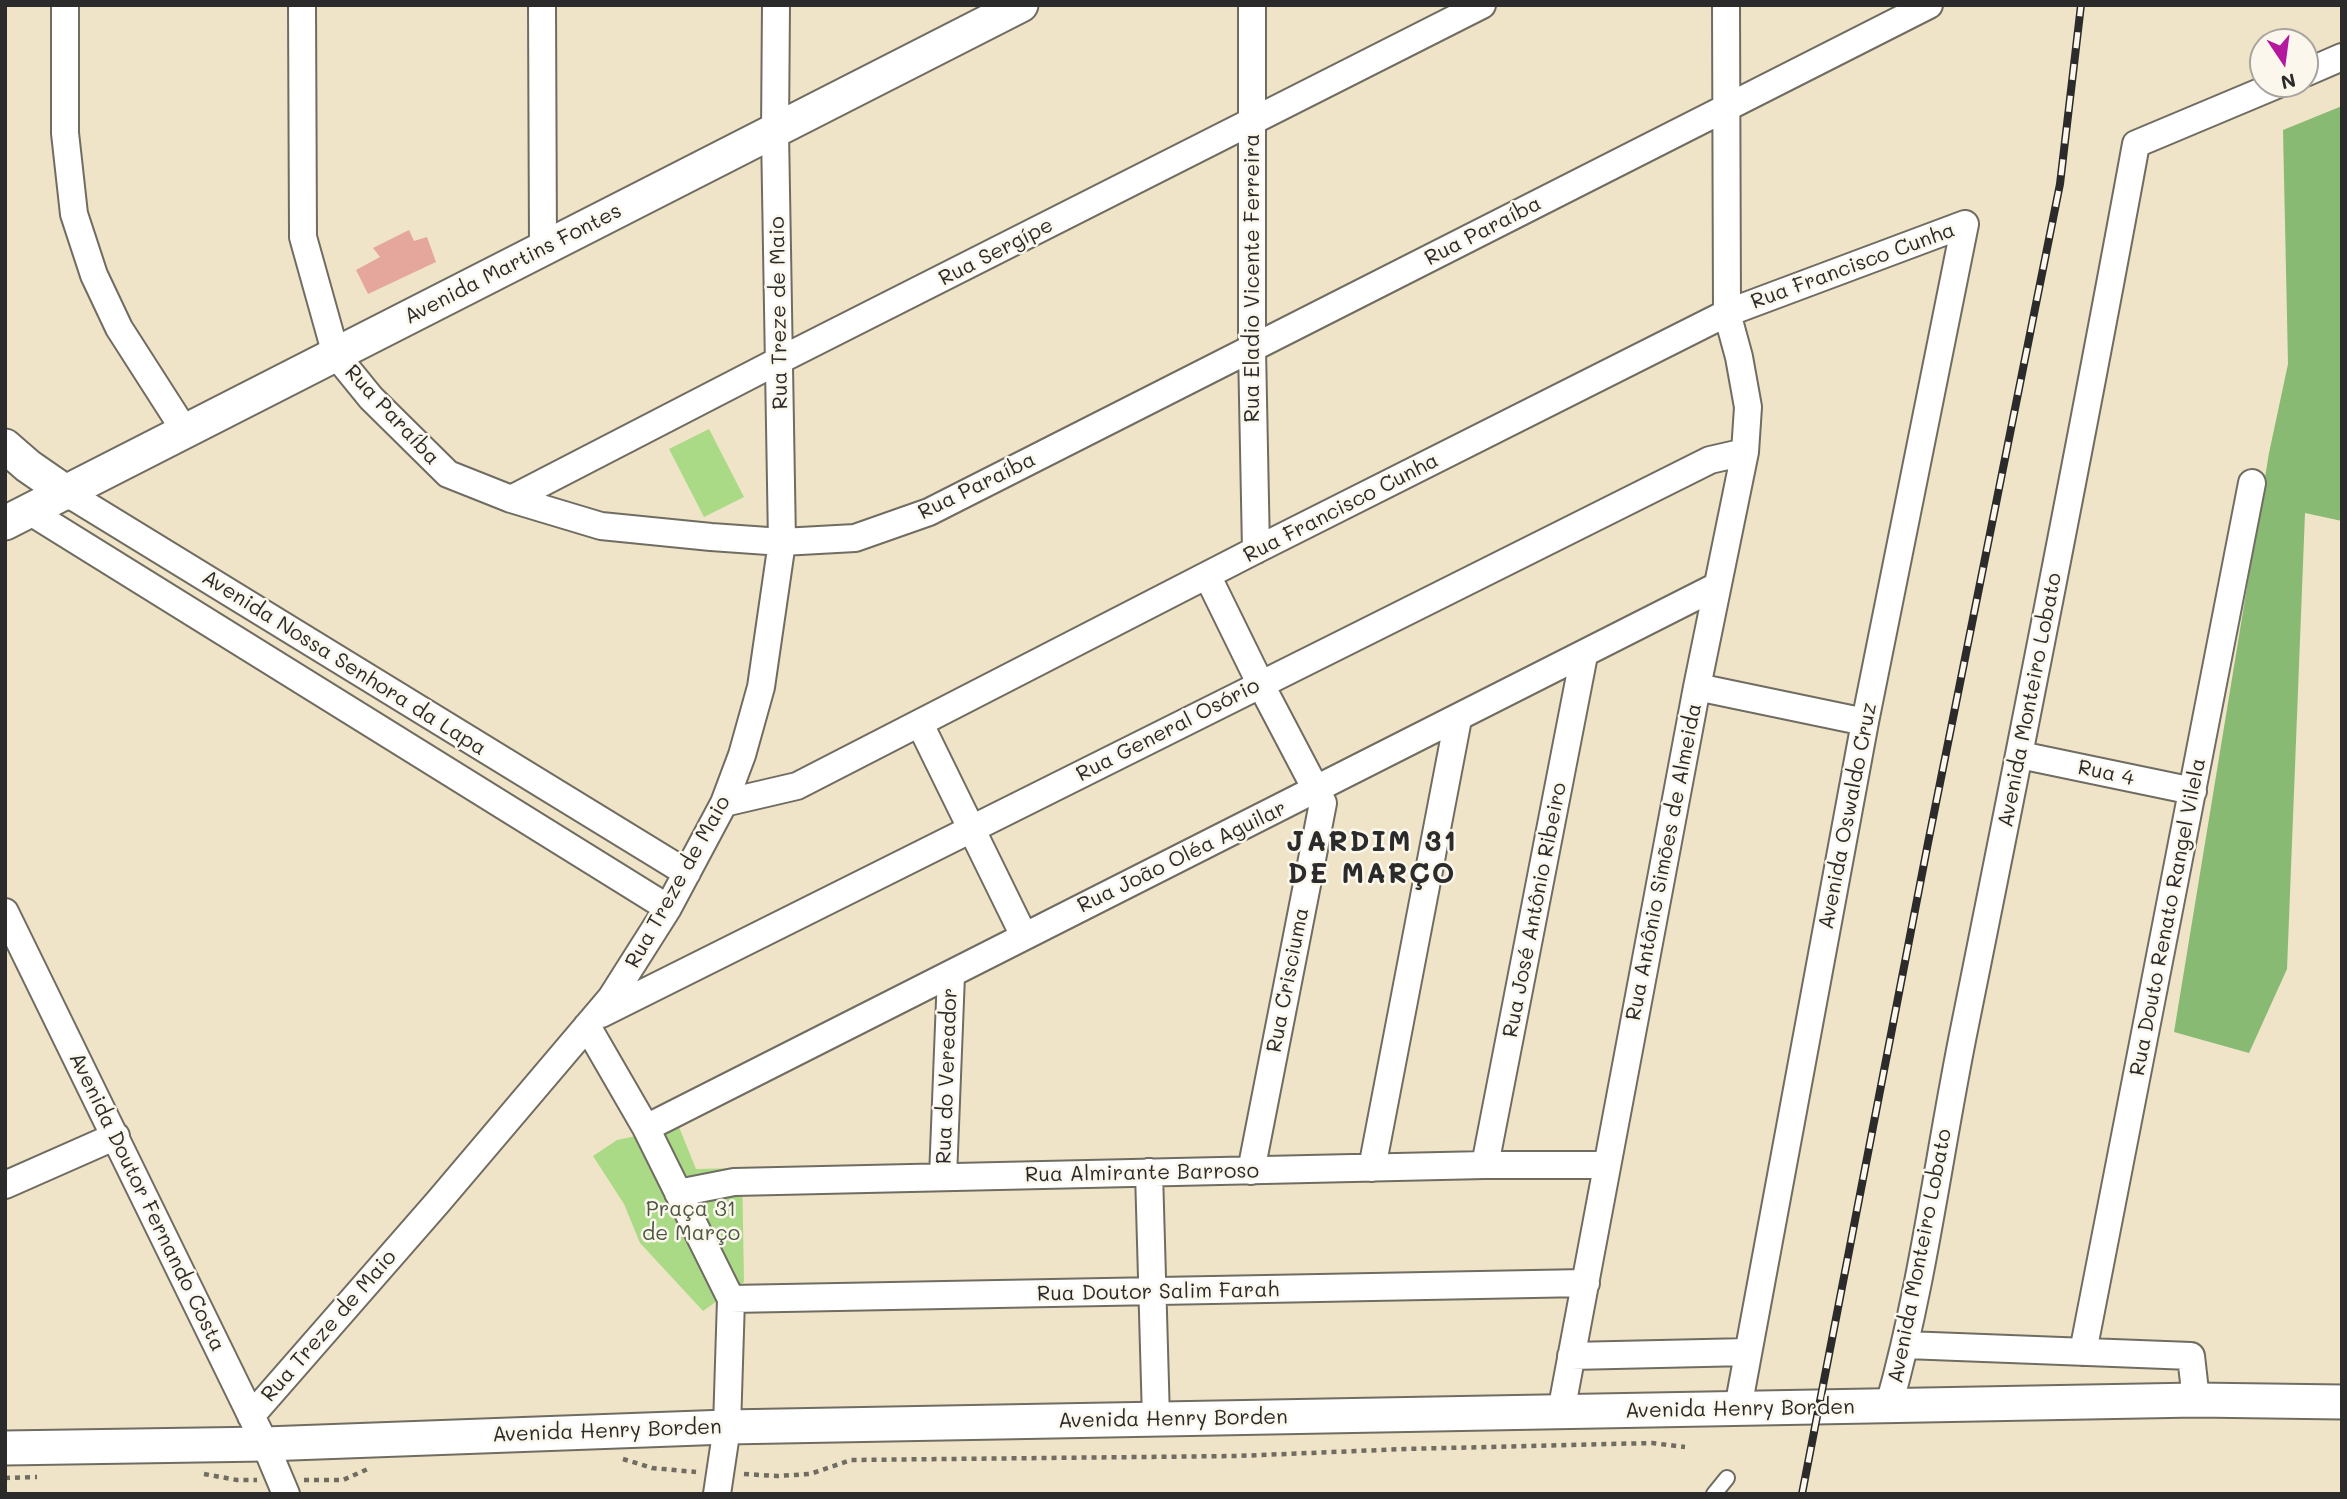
<!DOCTYPE html>
<html>
<head>
<meta charset="utf-8">
<style>
	body { margin:0 }
	#map { position:relative; width:2347px; height:1499px; overflow:hidden; background:#efe4c7; font-family:Mali,sans-serif }
	canvas { display:block }
	.frame { position:absolute; inset:0; border:7px solid #2b2b2b; pointer-events:none }
	.north { position:absolute; left:2249px; top:28px; width:70px; height:70px; box-sizing:border-box; background:#fbf7ec; border:2px solid #a8a59f; border-radius:50%; rotate:167deg; font-size:19px; font-weight:700; line-height:28px; text-align:center; color:#2b2b2b }
	.north::after { content:''; display:block; margin:auto; width:24px; height:32px; background:#b5179e; clip-path:polygon(50% 0,100% 100%,50% 72%,0 100%) }
</style>
</head>
<body>
<div id="map">
<canvas width="2347" height="1499"></canvas>
<div class="frame"></div>
<div class="north">N</div>
</div>
<script>
const g = document.querySelector('canvas').getContext('2d');
g.lineJoin = 'round';
function paint(path, color) {
  g.fillStyle = color;
  g.fill(path, 'evenodd');
}
function stroke(path, color, width, dash) {
  g.strokeStyle = color;
  g.lineWidth = width;
  g.lineCap = dash ? 'butt' : 'round';
  g.setLineDash(dash || []);
  g.stroke(path);
}
function write(font, color, halo, rows, align = 'center') {
  g.font = font + ' Mali,sans-serif';
  g.lineWidth = 5;
  g.setLineDash([]);
  g.textBaseline = 'middle';
  g.strokeStyle = halo;
  g.fillStyle = color;
  for (const [text, x, y, turn = 0] of rows) {
    g.save();
    g.translate(x, y);
    g.rotate((+turn || 0) * Math.PI / 180);
    g.textAlign = isNaN(turn) ? turn : align;
    if (halo) g.strokeText(text, 0, 0);
    g.fillText(text, 0, 0);
    g.restore();
  }
}
paint(new Path2D(`
	M709,429L744,497L704,517L669,449Z
	M679,1127L696,1169L742,1168L744,1282L703,1311L640,1243L624,1204L593,1156L617,1140Z`), '#abda87');
paint(new Path2D(`
	M2342,106V521L2305,513L2287,969L2249,1053L2174,1032L2269,453L2288,364L2283,130Z`), '#88ba74');
paint(new Path2D(`
	M409,230L414,241L427,237L436,262L368,294L356,270L380,257L373,248Z`), '#e5a79b');
const service = new Path2D(`
	M1714,1494L1727,1478`);
const minor = new Path2D(`
	M65,5V133L74,214L94,275L119,328L185,431
	M302,5L303,237L336,355L371,398L448,474L511,499L601,526L711,537L782,542L855,538L929,512L1929,5
	M542,5L543,247
	M1252,5V349L1256,550
	M2305,73L2342,57
	M67,493L687,873
	M511,499L780,360L1482,5
	M29,511L668,908
	M1208,577L1260,683L1323,803L1251,1171
	M1697,687L1865,722
	M920,724L1024,936
	M2020,755L2193,791
	M724,803L797,786L1256,550L1727,313L1965,224
	M5,912L265,1444L286,1494
	M601,1014C972,831 1340,644 1710,460L1745,452
	M587,1026L646,1128L731,1299L727,1427L717,1494
	M646,1128L1717,586
	M1485,1165L1584,655
	M1372,1168L1458,719
	M1149,1172L1156,1419
	M943,1177L951,975
	M5,1185L116,1136
	M678,1193L734,1182L1485,1165H1607
	M731,1299L1586,1283
	M1906,1345L2191,1356L2196,1400
	M2083,1352L2252,483
	M1571,1356L1748,1352
	M1889,1405C1924,1281 1939,1152 1965,1025C2024,732 2082,439 2136,144L2279,84
	M1738,1408L1865,722L1965,224
	M1561,1412L1697,687L1745,452L1748,407L1739,357L1727,313L1726,5
	M251,1416L438,1202L611,998L668,908L724,803L742,755L761,687L782,542L775,132L776,5`);
const tertiary = new Path2D(`
	M5,446L28,466L67,493
	M5,523L1021,5
	M5,1448L265,1444L727,1427L2196,1400L2342,1402`);
stroke(service, '#706c62', 18);
stroke(minor, '#706c62', 30);
stroke(tertiary, '#706c62', 37);
stroke(new Path2D(`
	M623,1459L652,1468L696,1472
	M204,1474L237,1480H257
	M744,1474L777,1476L810,1474L851,1460L1237,1456L1405,1449L1652,1443L1685,1447
	M5,1478L37,1477
	M304,1480H343L370,1468`), '#706c62', 4.5, [5, 5]);
stroke(service, '#fff', 14);
stroke(minor, '#fff', 26);
stroke(tertiary, '#fff', 33);
const rail = new Path2D(`
	M1802,1494L1928,843L2060,184L2081,5`);
stroke(rail, '#2b2b2b', 8);
stroke(rail, '#fbf7ec', 5, [16]);
write('21px', '#2b2b2b', '#fbf7ec', [
	["Rua Paraíba",1483,231,-27],
	["Rua Sergípe",996,252,-27],
	["Avenida Martins Fontes",513,264,-27],
	["Rua Francisco Cunha",1853,266,-20],
	["Rua Eladio Vicente Ferreira",1253,278,-90],
	["Rua Treze de Maio",779,313,-91],
	["Rua Paraíba",392,415,47],
	["Rua Paraíba",977,486,-26],
	["Rua Francisco Cunha",1341,508,-27],
	["Avenida Nossa Senhora da Lapa",344,663,32],
	["Avenida Monteiro Lobato",2030,700,-79],
	["Rua General Osório",1168,730,-27],
	["Rua 4",2106,773,12],
	["Avenida Oswaldo Cruz",1848,816,-79],
	["Rua João Oléa Aguilar",1182,857,-26],
	["Rua Antônio Simões de Almeida",1664,862,-79],
	["Rua Treze de Maio",678,882,-61],
	["Rua José Antônio Ribeiro",1535,910,-79],
	["Rua Douto Renato Rangel Vilela",2168,917,-79],
	["Rua Crisciuma",1288,980,-79],
	["Rua do Vereador",947,1076,-88],
	["Rua Almirante Barroso",1142,1173,-1],
	["Avenida Doutor Fernando Costa",147,1202,64],
	["Avenida Monteiro Lobato",1920,1256,-79],
	["Rua Doutor Salim Farah",1158,1292,-1],
	["Rua Treze de Maio",329,1326,-49],
	["Avenida Henry Borden",1740,1409,-1],
	["Avenida Henry Borden",1173,1419,-1],
	["Avenida Henry Borden",607,1431,-2]
]);
write('21px', '#4b5742', '#fbf7ec', [
	["Praça 31",691,1210],
	["de Março",691,1234]
]);
g.letterSpacing = '2px';
write('bold 28px', '#2b2b2b', '#fbf7ec', [
	["JARDIM 31",1372,842],
	["DE MARÇO",1372,874]
]);
g.letterSpacing = '0px';
</script>
</body>
</html>
